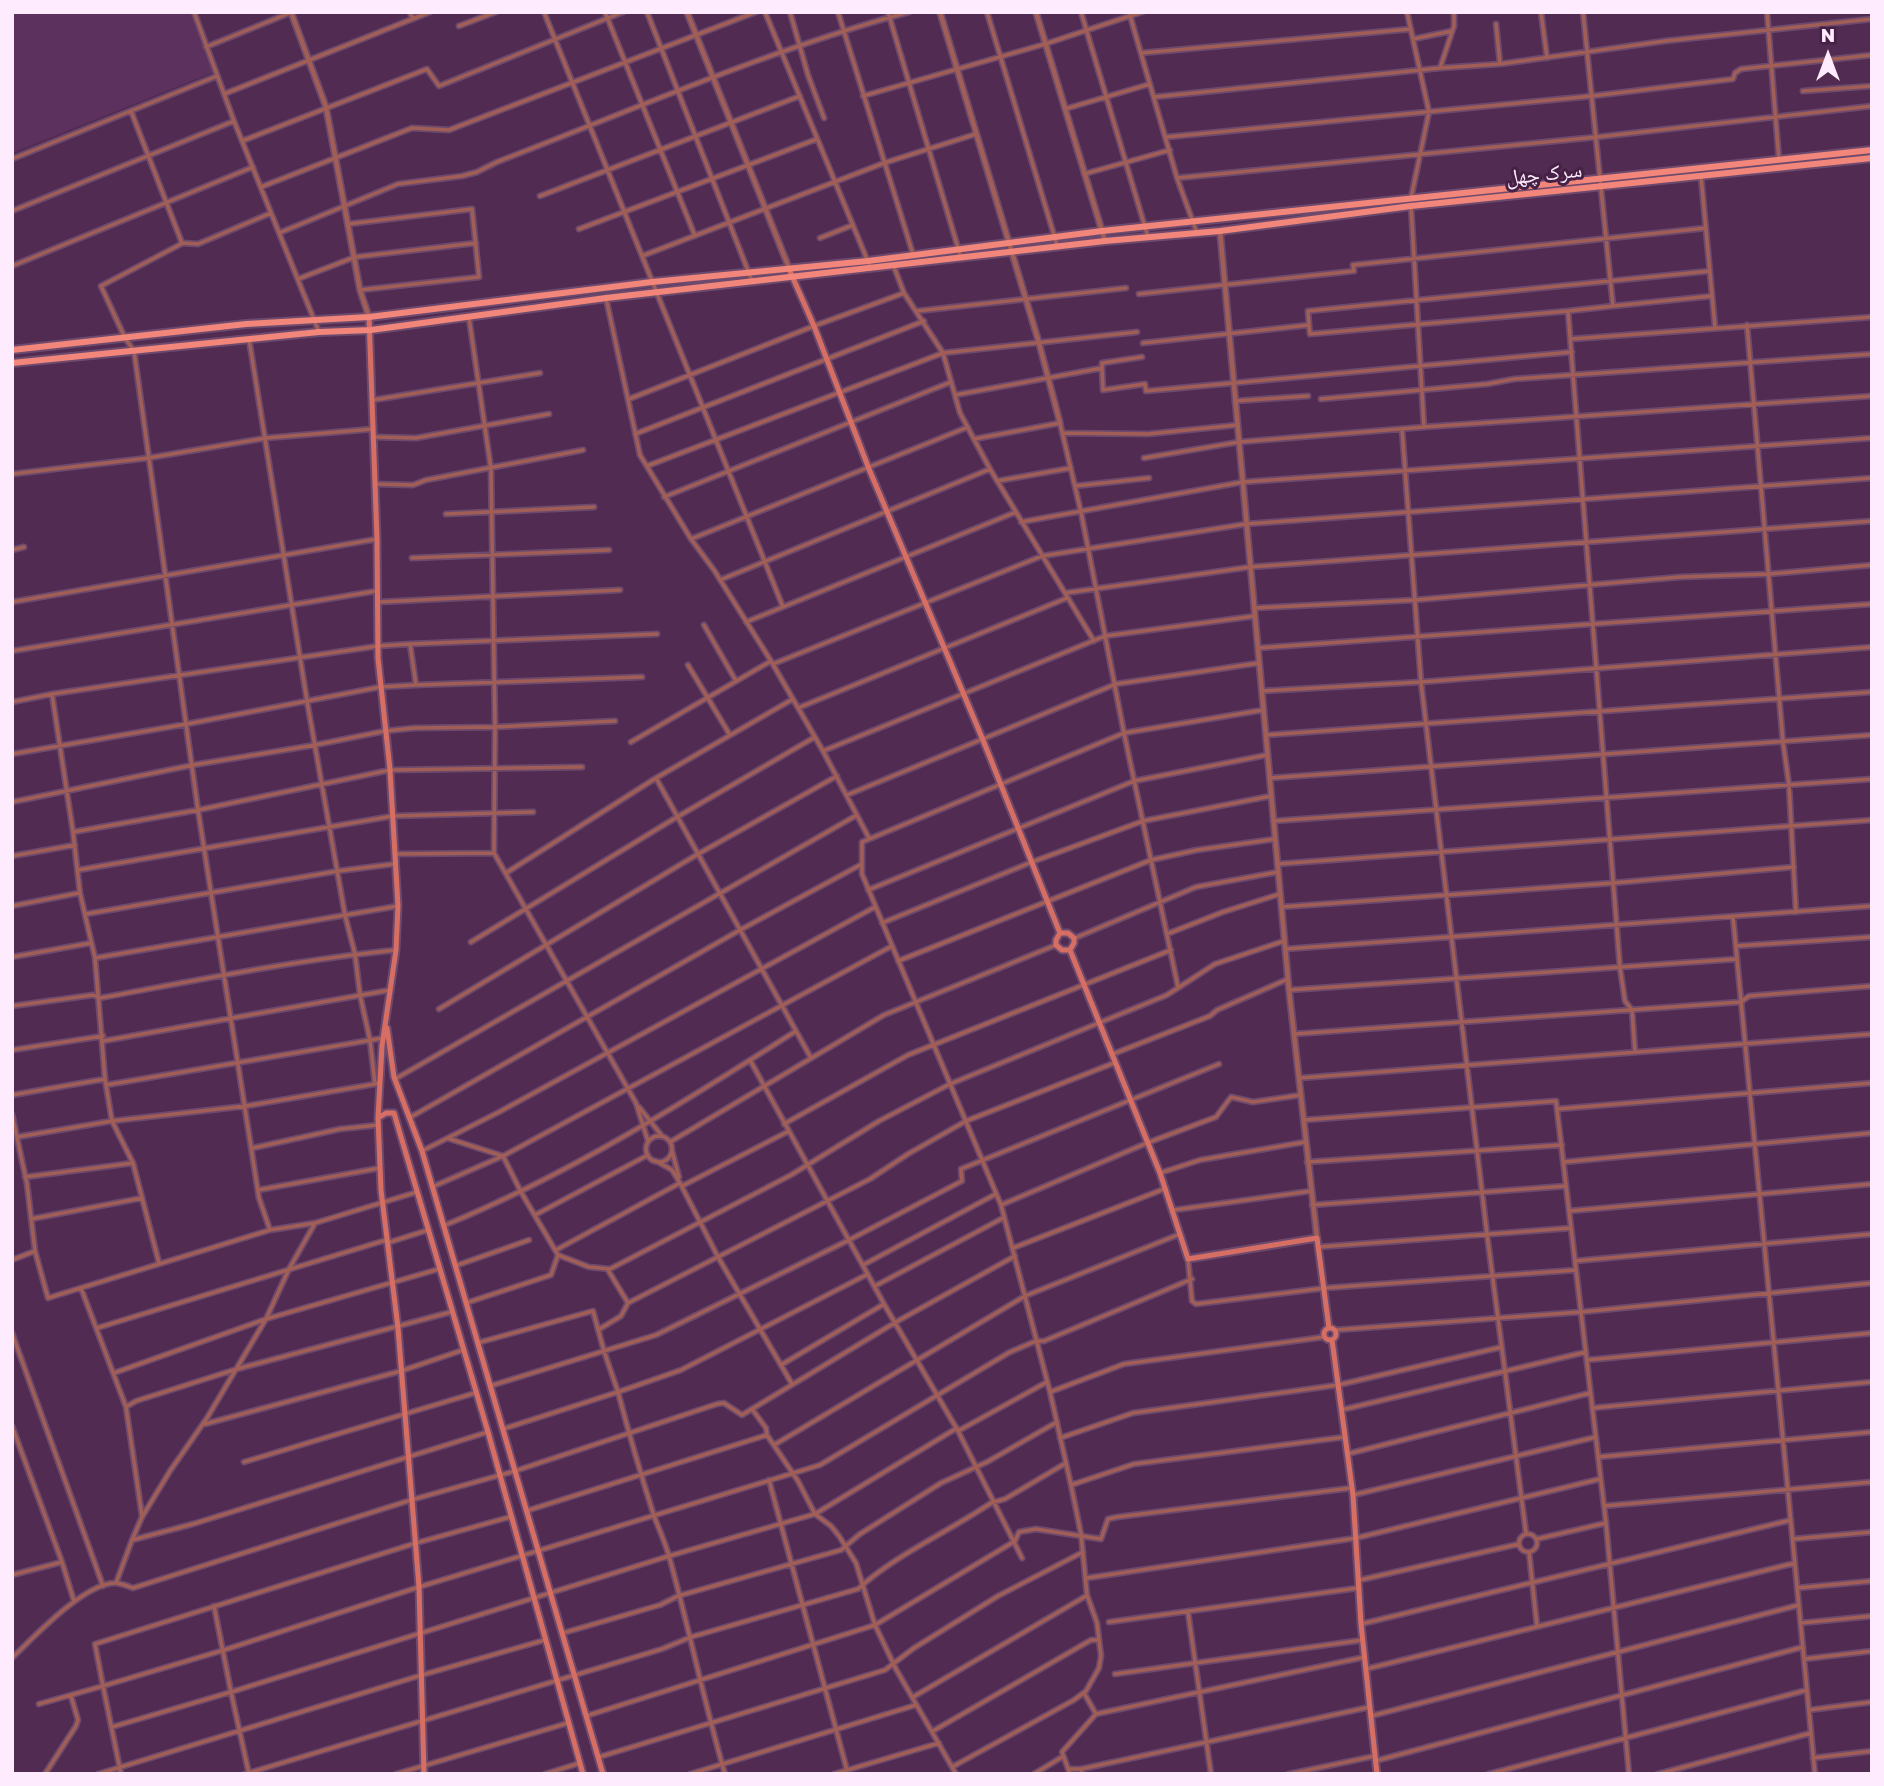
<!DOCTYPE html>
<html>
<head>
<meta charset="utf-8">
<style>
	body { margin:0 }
	#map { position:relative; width:1884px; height:1786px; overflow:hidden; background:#512b51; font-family:"Golos Text",sans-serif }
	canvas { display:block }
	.frame { position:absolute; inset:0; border:14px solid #feebfe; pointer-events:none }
	.north { position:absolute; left:1793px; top:21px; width:70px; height:70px; -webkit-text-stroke:5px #462146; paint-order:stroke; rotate:0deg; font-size:19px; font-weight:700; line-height:28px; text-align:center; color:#feebfe }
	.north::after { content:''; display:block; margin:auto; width:24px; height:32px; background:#feebfe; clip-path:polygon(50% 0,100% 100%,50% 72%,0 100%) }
</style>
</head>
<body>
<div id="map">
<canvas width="1884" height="1786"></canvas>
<div class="frame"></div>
<div class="north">N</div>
</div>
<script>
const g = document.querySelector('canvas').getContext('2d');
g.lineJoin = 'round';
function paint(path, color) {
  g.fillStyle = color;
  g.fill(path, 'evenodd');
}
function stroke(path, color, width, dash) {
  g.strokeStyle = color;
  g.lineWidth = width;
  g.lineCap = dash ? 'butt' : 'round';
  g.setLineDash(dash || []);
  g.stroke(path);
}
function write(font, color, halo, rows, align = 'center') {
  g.font = font + ' "Golos Text","Noto Naskh Arabic",sans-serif';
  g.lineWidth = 6;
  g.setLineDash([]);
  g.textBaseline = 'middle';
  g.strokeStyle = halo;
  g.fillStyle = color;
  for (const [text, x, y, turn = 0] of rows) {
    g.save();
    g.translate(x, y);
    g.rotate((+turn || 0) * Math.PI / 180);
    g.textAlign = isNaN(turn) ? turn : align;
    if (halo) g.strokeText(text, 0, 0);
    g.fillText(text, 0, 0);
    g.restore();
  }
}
paint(new Path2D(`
	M12,12H190L214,72L12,153Z`), '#5d315d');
const minor = new Path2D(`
	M194,12L234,121L319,332
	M410,12L413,19
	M544,12L783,607
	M605,12L695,236
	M647,12L752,281
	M765,12L871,269
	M790,12L808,75L824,118
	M838,12L913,254
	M888,12L961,258
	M987,12L1057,245
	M1081,12L1148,237
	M1129,12L1177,178L1197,233
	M1407,12L1429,112L1411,198
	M1541,12L1547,58
	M1583,12L1613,306L1568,311L1620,968L1625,1001L1632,1010L1635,1052
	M1767,12L1779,160
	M1496,24L1500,64
	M459,26L496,12
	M1413,39L1452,31
	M206,47L292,12
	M1141,53L1411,29
	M1440,68L1454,26V12
	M1803,91L1872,86
	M224,94L430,12
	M863,96L1045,44L1142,12
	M1154,97L1440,68L1500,64L1665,41L1872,19
	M1065,109L1150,84
	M131,111L182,243
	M1167,137L1592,96L1733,79L1735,73L1741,69L1872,55
	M242,141L427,69L439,86L623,12
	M12,159L217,76
	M1084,174L1170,150
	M1701,176L1715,327
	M1177,178L1597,137L1872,106
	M261,187L412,128L449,130L756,12
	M540,196L800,96
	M1411,206L1424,427
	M12,211L234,121
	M271,213L198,244L183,243L101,286L125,338L134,351L198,810L390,770L582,767
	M348,224L472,209L479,277L360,290
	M579,229L817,139
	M279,233L398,184L462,176L477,172L497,162C633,110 768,50 909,12
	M820,238L853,225
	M642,256L884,163L976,134
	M12,266L253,167
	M894,267L904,293L943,353L960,413L990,469L1094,641
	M298,279L355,257L476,243
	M1139,294L1354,271L1353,265L1706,228
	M606,298L640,455L691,539L714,570L771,661L823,751L869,838
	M1613,306L1712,296
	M917,311L1126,288
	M469,318L491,469L495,727L494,853L636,1103L648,1141
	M1309,325L1308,311L1710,271
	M1747,325L1783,742L1789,785L1796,912
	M249,339L307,701L345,915L355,954L360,995L370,1040L375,1084L379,1083
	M1571,339L1872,317
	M1143,343L1309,325L1310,334L1568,311
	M1102,368V363L1142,357
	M955,395L1102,368L1103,390L1145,384L1146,391L1572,352
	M629,399L814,326L904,293
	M1321,399L1487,384L1514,379L1872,354
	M373,400L540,373
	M1235,401L1308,396
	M1402,429L1421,682L1487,1234L1526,1533
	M1062,433L1148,434L1237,425
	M635,434L924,321
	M374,437L416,438L549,414
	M974,439L1060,423L1081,512L1124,733L1178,987
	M1144,458L1239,442L1424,427L1872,396
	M647,466L943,353L1137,332
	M12,474L148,458L266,438L373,429
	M997,481L1071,468
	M375,484L413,485L426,480L583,450
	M1075,486L1149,478
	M664,497L951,382
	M446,514L594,507
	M1021,522L1243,482L1872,438
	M691,539L968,427
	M12,550L24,547
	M412,558L609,550
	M720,580L990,469
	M1065,593L1250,567L1872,521
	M12,602L377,539
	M379,602L620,590
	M1254,608L1415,600L1680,577L1769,574L1872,565
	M746,622L1016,512
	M704,625L736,681
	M410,644L657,634
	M1258,648L1872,604
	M12,651L376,591
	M773,664L1042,556L1246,524L1872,478
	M688,665L730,735
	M416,685L642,677
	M1262,691L1421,682L1872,647
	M52,694L73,832L80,893L95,958L105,1079L112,1121L133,1163L159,1263
	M12,702L52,694L378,646L410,644L416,685L380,687L187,724L12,754
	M798,708L1067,598
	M1266,735L1872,692
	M631,742L771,661
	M823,751L1105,636L1255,616
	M656,778L811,1058
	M1270,778L1872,735
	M847,795L1116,684L1259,663
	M12,802L193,765L315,745L385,731L414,728L495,727L615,721
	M1273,821L1872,779
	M73,832L198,810L259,1198L270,1230L315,1223L417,1192
	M396,854L494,853
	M12,856L75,845
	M1277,864L1872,820
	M78,870L393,816L533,812
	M506,873L656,778L793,699
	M868,890L1134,781L1267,755
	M12,906L79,893
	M1281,907L1613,883L1794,867
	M86,914L338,871L394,864
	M1733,917L1815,1774
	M882,923L1032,862L1143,821L1271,796
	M1167,934L1223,912L1280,894
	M1075,938L1196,887L1278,872
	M471,942L677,817L815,737
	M1736,946L1872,937
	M1285,949L1872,906
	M12,957L91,943
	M95,958L398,906
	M898,961L1151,860L1197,850L1275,839
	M1289,990L1737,959
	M12,1006L93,995L100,998C198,980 296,960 396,950
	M439,1009L698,854L837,776
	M1294,1034L1741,1002L1749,996L1872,986
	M103,1041L390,990
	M12,1050L103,1036
	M1113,1054L1210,1016L1217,1010L1288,979
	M750,1060L884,1304L958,1431L1022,1558
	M1300,1078L1872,1034
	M395,1079L857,815
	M106,1085L383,1038
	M12,1095L105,1079
	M639,1107L662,1136
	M1557,1109L1872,1083
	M12,1114L27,1184L35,1251L48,1298L270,1230
	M409,1118L740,930L862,864
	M1304,1120L1556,1101L1606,1523L1629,1774
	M784,1124L908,1055L1171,950
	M646 1149a13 13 0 1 1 26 0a13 13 0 1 1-26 0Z
	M17,1137L112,1121L246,1106L375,1084
	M450,1139L503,1156L521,1192L558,1255L589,1267L610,1269
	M670,1142L884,1015L1056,945
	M253,1148L340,1129L378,1125
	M422,1151L499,1112L875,907
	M672,1151L679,1177
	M656,1161L672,1170L680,1183L718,1257L792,1384
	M1307,1162L1562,1145
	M1564,1162L1872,1133
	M1160,1173L1200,1160L1305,1142
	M25,1177L133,1163
	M682,1186L789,1131
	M432,1187L503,1156L892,946
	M258,1190L380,1168
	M1001,1205L1147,1143L1216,1117L1231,1097L1253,1102L1301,1095
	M1312,1205L1566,1186
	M1174,1210L1311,1191
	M1569,1211L1872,1184
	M535,1215L648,1155
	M31,1219L142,1198
	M443,1226C568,1175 683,1103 796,1031
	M387,1243L428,1230
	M1318,1247L1571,1228
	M1013,1248L1164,1189
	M556,1250L680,1183
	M1188,1259L1192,1301L1196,1304L1325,1288L1576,1270
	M12,1260L35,1251
	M1575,1261L1872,1234
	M863,1265L996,1194
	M455,1266L529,1240
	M875,1286L1003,1218
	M81,1288L126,1407L136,1401L237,1369L451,1312
	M466,1303L551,1275L558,1255
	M628,1303L870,1179L908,1154L966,1121L1114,1063
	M97,1328L386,1240
	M598,1330L621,1316L628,1303L608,1270L791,1175L879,1121L950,1084L1167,995L1215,964L1284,941
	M1335,1330L1581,1312L1872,1283
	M12,1333L103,1586
	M477,1343L593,1311L604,1351L618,1392L503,1429
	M1587,1360L1872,1333
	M781,1365L884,1304
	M114,1373L266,1319L439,1269
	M490,1386L656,1335L849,1240L962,1181L961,1169L1219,1064
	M1050,1392L1124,1364L1324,1337
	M126,1407L142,1516
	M1592,1408L1872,1382
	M752,1409L766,1428L767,1435L798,1481L815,1514L831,1526L839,1536L856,1563L875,1625L896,1669L956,1774
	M1341,1410L1586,1352
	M205,1424L401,1371L463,1350
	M12,1426L62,1562
	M958,1431L1047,1382
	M1060,1438L1133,1413L1338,1385L1502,1347
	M774,1445L1025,1296L1180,1234
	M1347,1454L1590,1393
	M1598,1457L1872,1432
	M244,1462L475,1393
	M769,1480L848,1774
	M1071,1485L1050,1392L1001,1205L862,874V842L1124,733L1263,710
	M1353,1495L1596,1437
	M1604,1506L1872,1482
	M526,1511L767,1435
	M1519 1543a9 9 0 1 1 18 0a9 9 0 1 1-18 0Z
	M1537,1539L1606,1523
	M1793,1539L1872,1532
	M132,1540L142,1517L170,1471L207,1418L266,1319L289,1269L314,1225
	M1529,1552L1537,1626
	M12,1575L62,1562L74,1601
	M1087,1578L1356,1538L1600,1479
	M1360,1580L1519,1544
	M116,1583L132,1540L193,1524L488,1432
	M1797,1588L1872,1581
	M214,1606L231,1692L669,1556L815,1514L957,1428
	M1188,1612L1211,1774
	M1109,1622L1358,1588
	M1801,1623L1872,1616
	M1361,1624L1791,1520
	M563,1633L660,1605L678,1596L841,1550L860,1534L941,1483L987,1462L1057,1422
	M12,1658C34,1637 86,1581 117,1583C122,1584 128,1586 133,1588L411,1500L515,1471L717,1404L724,1403L742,1415L896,1322L1015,1256
	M1804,1659L1872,1651
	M1366,1669L1795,1563
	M1115,1674L1363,1640
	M1084,1693L1096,1714
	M913,1697L1086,1596
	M39,1704L103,1686L95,1644L416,1543L510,1517
	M1809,1710L1872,1702
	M586,1716L875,1625L1015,1541L1019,1532L1036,1529L1101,1539L1108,1519L1117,1517L1351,1488
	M1371,1716L1799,1605
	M112,1727L231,1692L249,1774
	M933,1731L1091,1640H1099
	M599,1757L885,1670L914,1648L998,1596L1083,1552
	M1813,1758L1872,1751
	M1375,1761L1803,1647
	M952,1767L1074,1700L1086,1691L1099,1668L1101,1656L1097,1623L1087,1595L1081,1534L1071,1485L1134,1464L1345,1437
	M1069,1769H1081L1082,1774
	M1081,1769L1370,1707
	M45,1774L76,1726L78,1720L71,1696
	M98,1774L422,1675L545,1640
	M121,1774L103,1686L224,1650L419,1587L820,1465L1010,1352L1036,1341H1044L1192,1279
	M245,1774L662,1649L691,1637L858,1589C895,1555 948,1532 991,1503L1005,1499L1066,1463
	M396,1774L568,1723
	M545,1774L580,1763
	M690,1774L916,1705
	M725,1774C704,1702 689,1628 669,1556C665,1542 659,1529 654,1516C641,1475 629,1434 618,1392L681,1370L868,1274
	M834,1774L939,1743
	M1034,1774L1062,1757
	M1070,1774L1062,1752L1096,1714L1365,1657
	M1289,1774L1375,1756
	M1489,1774L1807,1690
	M1658,1774L1811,1733`);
const tertiary = new Path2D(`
	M291,12L326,107L360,290L369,317
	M687,12L789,268
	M940,12L1039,343L1060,423
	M1036,12L1105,241
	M1220,231L1289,990L1317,1238`);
const secondary = new Path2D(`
	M789,269L814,326L869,469L983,740L1060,933L1056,940V945L1062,950H1070
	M369,317L377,539L378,658L390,770L398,906L396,950L382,1046L378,1118L381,1190L398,1328L419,1587L424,1774
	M1060,933H1068L1074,938V943L1070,950L1160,1173L1188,1259L1317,1238L1329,1328
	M387,1028L394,1077L422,1151L603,1774
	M378,1118L386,1113H394L488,1432L583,1774
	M1324 1334a6 6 0 1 1 12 0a6 6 0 1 1-12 0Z
	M1332,1340L1353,1495L1361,1624L1377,1774`);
const primary = new Path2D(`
	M12,350L246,324L369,317L652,282L868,261L1102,231L1872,150
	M12,363L319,332L371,330L606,298L1105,241L1220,231L1411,206L1872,158`);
stroke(minor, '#6d4a6d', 7);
stroke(tertiary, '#6d4a6d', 8);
stroke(secondary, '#6d4a6d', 9);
stroke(primary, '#6d4a6d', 10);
stroke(minor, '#a15e56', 3.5);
stroke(tertiary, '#a15e56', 4.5);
stroke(secondary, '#d76e64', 5);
stroke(primary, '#f2867a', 6);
write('21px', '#feebfe', '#462146', [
	["سرک چهل",1544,174,-6]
]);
</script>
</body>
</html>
